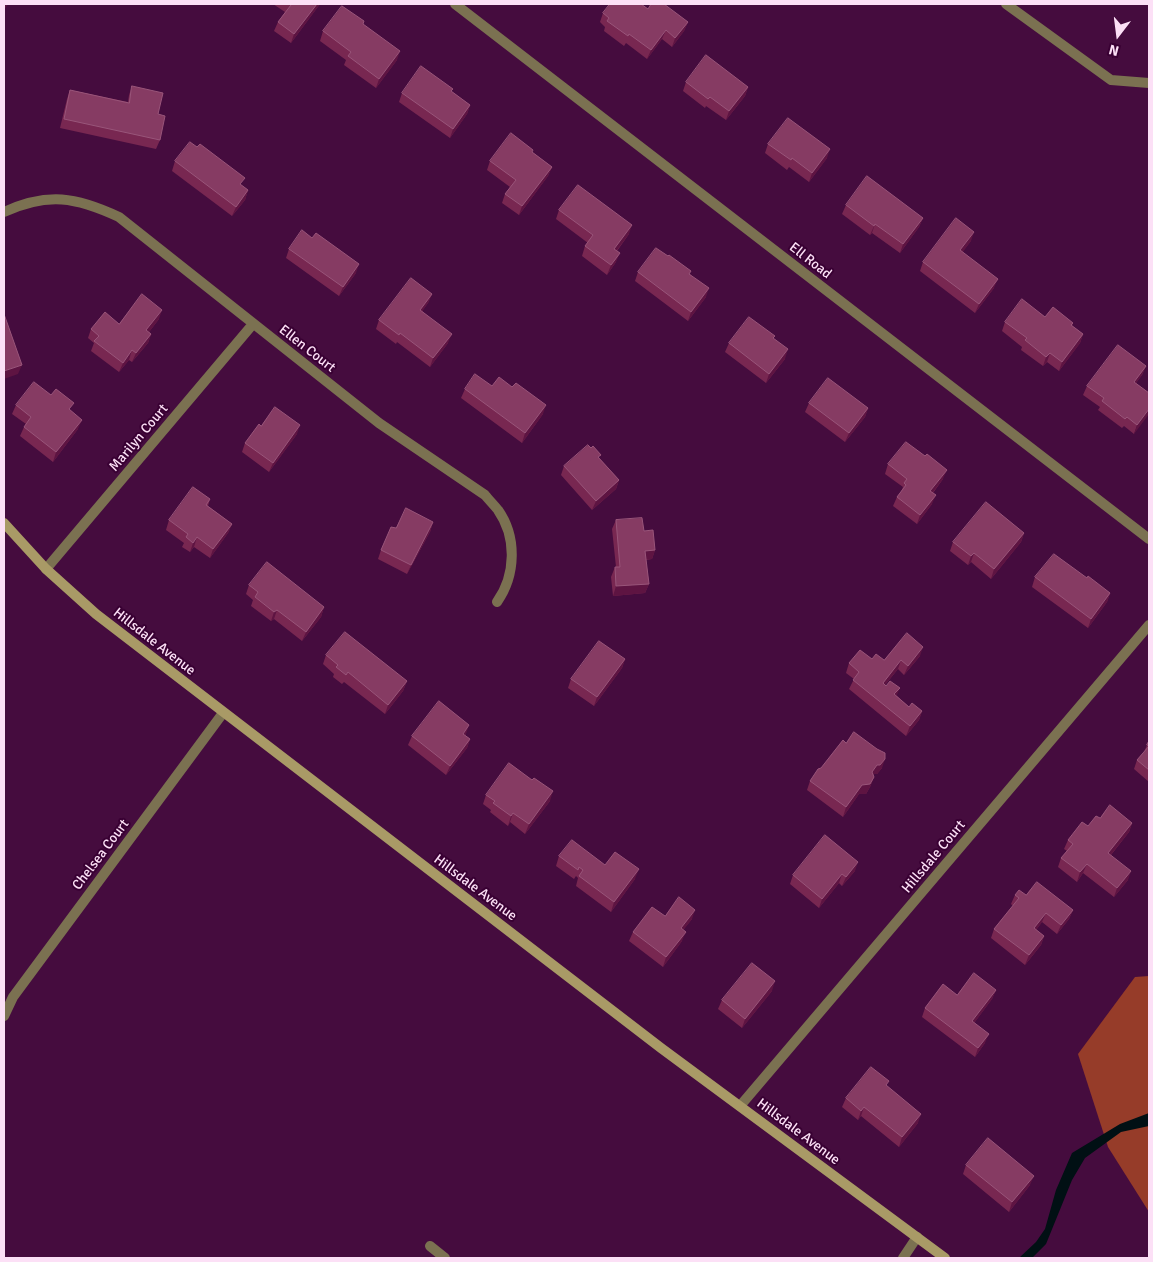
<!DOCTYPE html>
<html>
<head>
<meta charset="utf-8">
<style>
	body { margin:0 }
	#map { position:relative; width:1153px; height:1262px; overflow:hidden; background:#450c3e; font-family:Signika,sans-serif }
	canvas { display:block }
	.frame { position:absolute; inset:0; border:5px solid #fce0f6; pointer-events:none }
	.north { position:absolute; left:1093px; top:10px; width:50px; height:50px; -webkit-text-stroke:4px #390033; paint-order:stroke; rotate:195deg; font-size:14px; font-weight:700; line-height:20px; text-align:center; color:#fce0f6 }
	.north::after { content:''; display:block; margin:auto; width:18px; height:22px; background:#fce0f6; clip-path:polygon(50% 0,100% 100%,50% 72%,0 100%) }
</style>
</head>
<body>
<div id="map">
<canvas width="1153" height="1262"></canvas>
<div class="frame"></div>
<div class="north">N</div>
</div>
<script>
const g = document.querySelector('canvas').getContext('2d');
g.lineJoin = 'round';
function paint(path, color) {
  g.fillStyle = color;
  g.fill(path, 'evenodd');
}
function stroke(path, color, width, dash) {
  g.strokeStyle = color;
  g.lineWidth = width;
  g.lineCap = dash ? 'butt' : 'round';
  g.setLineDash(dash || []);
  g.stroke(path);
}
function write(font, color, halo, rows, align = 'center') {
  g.font = font + ' Signika,sans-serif';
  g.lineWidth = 4;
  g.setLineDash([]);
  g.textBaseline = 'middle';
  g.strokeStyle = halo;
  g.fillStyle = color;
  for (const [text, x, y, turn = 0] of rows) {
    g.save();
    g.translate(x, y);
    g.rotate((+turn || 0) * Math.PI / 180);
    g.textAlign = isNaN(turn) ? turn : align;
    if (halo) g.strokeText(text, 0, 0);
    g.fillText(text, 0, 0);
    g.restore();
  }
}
paint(new Path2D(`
	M1149,976V1212L1108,1147L1078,1054L1135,977Z`), '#963c29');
paint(new Path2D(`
	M1149,1113V1126L1121,1132L1085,1158L1072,1180L1046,1244L1032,1258H1019L1036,1242L1045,1229L1056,1190L1072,1153L1120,1124Z`), '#011014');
stroke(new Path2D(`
	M455,4L1149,539
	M1006,4L1111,80L1149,83
	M4,212C48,192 76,197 119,217L379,423L485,495C489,500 494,505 498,510C517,537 516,575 497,602
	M46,569L253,324
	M4,1016L13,997L223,713
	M740,1106L1149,625
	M430,1246L445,1258
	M903,1258L917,1237`), '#7b7151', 10);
stroke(new Path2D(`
	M4,523L46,569L96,614L661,1048L945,1258`), '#a99a66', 10);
paint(new Path2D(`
	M273,4H320L291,43L274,31L278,22L285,12Z
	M648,9L688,22L684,31L672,47L662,39L647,59L626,43L624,46L604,31L605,27L600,22L603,13Z
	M363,24L397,60L376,88L344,65L346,60L320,41L323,31Z
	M686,82L748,87L745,96L726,120L706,106L705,108L683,91Z
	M132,86L158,114L160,140L156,149L60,128L67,99L70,90L128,102L129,95Z
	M452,92L470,105L467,114L450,138L399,102L402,93Z
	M768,144L827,158L809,182L789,167L787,170L765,153Z
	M532,152L552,167L548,176L519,215L502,203L505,194L510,187L487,170L490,161Z
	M175,161L242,186L248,190L245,200L232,216L172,171Z
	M846,205L923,218L919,227L900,253L872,233L870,235L842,214Z
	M559,210L629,234L617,251L616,262L607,275L582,256L585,246L588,243L556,219Z
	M971,241L962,252L994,288L975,313L920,271L923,262Z
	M289,249L356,273L339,296L286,258Z
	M638,272L690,274L706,297L688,321L635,281Z
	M432,294L428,303L422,311L448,343L430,367L397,342L396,344L376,329L379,320Z
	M1045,317L1073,323L1072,326L1083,334L1080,343L1059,371L1047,362L1043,366L1021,350L1022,347L1002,331L1005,322Z
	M159,319L149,332L151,334L148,343L132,362L129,360L119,372L91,351L94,343L88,338L91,329L119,324Z
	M774,339L785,359L766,383L725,352L729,343Z
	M1146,366L1142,375L1136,383L1149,393L1134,434L1124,426L1122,428L1098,410L1100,407L1083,395L1087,386Z
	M492,386L543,414L522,443L461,398L465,389Z
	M809,403L868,408L865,417L845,442L805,412Z
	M16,405L71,411L78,429L53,462L20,436L24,427L26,424L12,414Z
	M261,426L297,434L269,472L242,452L245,443Z
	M599,458L619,480L616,489L592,510L561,475L564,466Z
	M888,464L943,479L933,493L932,504L917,524L893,506L897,497L901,492L903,487L885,474Z
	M210,499L208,506L232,524L228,533L210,558L194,547L190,552L182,547L184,543L166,530L169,520Z
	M616,520L644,531L655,550L652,559L646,560L649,584L645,593L613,596L611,577L615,567H616L612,529Z
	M433,522L430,532L407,574L378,559L381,550L396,528Z
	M1024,533L1021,542L991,579L971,562L968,565L950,551L953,542Z
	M1035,577L1087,578L1110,593L1107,602L1088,628L1032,587Z
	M249,585L324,607L321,617L302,641L274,619L271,621L251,606L253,600L246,594Z
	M326,655L407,681L403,691L385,714L344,682L342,684L333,677L334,674L323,664Z
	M920,656L904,675L898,669L885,685L909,707L922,711L919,720L906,736L849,689L854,679L846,673L849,663L872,659L884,660Z
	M625,659L622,668L594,706L568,688L571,679Z
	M466,734L465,735L470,739L467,748L446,775L408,745L412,736Z
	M1149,741V782L1134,769L1137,760L1144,752L1147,745Z
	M846,743L882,768L877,774H874L873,775L874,777L870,787L866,794H859L843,817L807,790L810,781Z
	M486,795L550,801L525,834L510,822L508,826L490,812L491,810L483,804Z
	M1100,818L1132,823L1129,832L1111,855L1128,880L1114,897L1083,873L1077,882L1058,867L1061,858L1067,851L1064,849L1068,840Z
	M559,856L605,865L635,879L611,912L576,886L578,878L576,876L574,879L556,866Z
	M855,871L842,886L839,883L819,908L790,884L793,875Z
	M1015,895H1026L1073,910L1069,919L1057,934L1042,922L1036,930L1044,936L1041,945L1025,965L991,938L994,929L1013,906L1011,904Z
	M665,916L692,919L683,930L682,941L663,967L629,941L633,932Z
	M996,990L992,999L974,1023L985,1043L975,1057L922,1017L925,1008L957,995Z
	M772,991L742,1028L718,1009L722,1000Z
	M887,1086L918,1123L899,1147L861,1116L858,1120L842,1107L846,1098Z
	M966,1165L1030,1185L1009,1212L963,1174Z`), '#782751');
paint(new Path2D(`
	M5,4H8L4,10V7Z
	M317,4H320L291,43L294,34Z
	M688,22L684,31L672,47L675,38Z
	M666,30L662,39L647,59L651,50Z
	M400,51L397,60L376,88L379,79Z
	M748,87L745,96L726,120L729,111Z
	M470,105L467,114L450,138L453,129Z
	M830,149L827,158L809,182L812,173Z
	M552,167L548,176L519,215L522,206Z
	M248,190L245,200L232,216L236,207Z
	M923,218L919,227L900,253L903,244Z
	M875,224L872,233L870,235L874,226Z
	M632,225L629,234L611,258L614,249Z
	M974,232L971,241L957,260L960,250Z
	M620,253L616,262L607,275L611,265Z
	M359,264L356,273L339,296L343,287Z
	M998,279L994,288L975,313L979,304Z
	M709,288L706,297L688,321L691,312Z
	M432,294L428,303L417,319L420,310Z
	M162,310L159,319L143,340L146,330Z
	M151,334L148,343L132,362L136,353Z
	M452,334L448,343L430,367L433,358Z
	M1083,334L1080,343L1059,371L1062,362Z
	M788,349L785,359L766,383L769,374Z
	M132,350L129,360L119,372L123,363Z
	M1050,353L1047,362L1043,366L1046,357Z
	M22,365L18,374L4,379V371Z
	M1146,366L1142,375L1130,391L1134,382Z
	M546,405L543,414L522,443L525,433Z
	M868,408L865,417L845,442L849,433Z
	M1149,409V414L1134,434L1137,425Z
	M82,420L78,429L53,462L56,452Z
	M300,425L297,434L269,472L273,463Z
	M947,470L943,479L927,500L930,491Z
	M619,480L616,489L592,510L596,501Z
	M936,495L932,504L917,524L920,515Z
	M433,522L430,532L407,574L411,565Z
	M232,524L228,533L210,558L213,549Z
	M1024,533L1021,542L991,579L994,569Z
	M197,537L194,547L190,552L193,543Z
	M655,550L652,559L642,560L645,551Z
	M974,553L971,562L968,565L971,556Z
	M649,584L645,593L613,596L616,586Z
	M1110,593L1107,602L1088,628L1091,619Z
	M324,607L321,617L302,641L306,632Z
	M277,610L274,619L271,621L274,612Z
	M923,647L920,656L904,675L908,666Z
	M625,659L622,668L594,706L597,697Z
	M901,660L898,669L879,692L883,683Z
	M407,681L403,691L385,714L388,705Z
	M900,688L896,697L894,694Z
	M922,711L919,720L906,736L910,726Z
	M469,725L466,734L459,743L463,734Z
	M470,739L467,748L446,775L450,766Z
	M885,759L882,768L877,774H874L868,782L872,772L877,765Z
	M874,777L870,787L866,794H859L843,817L846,807L862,785Z
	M553,791L550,801L525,834L529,824Z
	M513,813L510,822L508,826L511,816Z
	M1132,823L1129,832L1105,862L1108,853Z
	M858,862L855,871L842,886L846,877Z
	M1087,864L1083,873L1077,882L1080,872Z
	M639,869L635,879L611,912L614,902Z
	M1131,871L1128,880L1114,897L1117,888Z
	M842,874L839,883L819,908L822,899Z
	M695,910L692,919L678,937L681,928Z
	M1073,910L1069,919L1057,934L1061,925Z
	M1046,913L1042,922L1031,937L1034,928Z
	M686,932L682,941L663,967L666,957Z
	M1044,936L1041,945L1025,965L1029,955Z
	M775,981L772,991L742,1028L745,1019Z
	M996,990L992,999L969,1030L972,1021Z
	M989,1034L985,1043L975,1057L978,1048Z
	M864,1107L861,1116L858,1120L861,1111Z
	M921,1114L918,1123L899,1147L902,1137Z
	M1034,1176L1030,1185L1009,1212L1012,1202Z`), '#5e1442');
const building = new Path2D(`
	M289,4H317L294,34L278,22L291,5Z
	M610,4H641L648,9L651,4H664L688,22L675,38L666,30L651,50L629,34L628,36L607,21L609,18L603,13Z
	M342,6L364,21L363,24L400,51L379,79L348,56L351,52L323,31Z
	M706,55L748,87L729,111L710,97L708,99L686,82Z
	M421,66L453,89L451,91L470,105L453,129L402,93Z
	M132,86L163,93L158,114L165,116L160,140L64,119L70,90L129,103Z
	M788,118L830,149L812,173L792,158L791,160L768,144Z
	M511,133L533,150L532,152L552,167L522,206L505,194L516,180L490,161Z
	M190,142L197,147L200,144L245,178L240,184L248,190L236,207L175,161Z
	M867,176L923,218L903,244L875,224L874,226L846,205Z
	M578,185L632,225L614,249L620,253L611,265L585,246L593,235L559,210Z
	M956,218L974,232L960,250L998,279L979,304L923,262Z
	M302,230L312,238L316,233L359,264L343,287L289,249Z
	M656,248L668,256L669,255L691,271L689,274L709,288L691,312L638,272Z
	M411,278L432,294L420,310L452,334L433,358L400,333L399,335L379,320Z
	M142,294L162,310L146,330L151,334L136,353L132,350L123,363L94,341L99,336L91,329L105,312L119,324Z
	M1022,299L1045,317L1053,307L1073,323L1071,325L1083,334L1062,362L1050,353L1046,357L1025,340L1027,338L1005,322Z
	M4,314L22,365L4,371Z
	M749,317L775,336L773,338L788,349L769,374L729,343Z
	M1118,345L1146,366L1134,382L1149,393V409L1137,425L1127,417L1125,419L1102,401L1104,398L1087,386Z
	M475,374L492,386L499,377L512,387L516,383L546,405L525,433L465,389Z
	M828,378L868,408L849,433L809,403Z
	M34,382L51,395L56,389L74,403L69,409L82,420L56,452L24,427L31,417L16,405Z
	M275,407L300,425L273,463L245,443L259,424L261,426Z
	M906,442L925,456L927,454L947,470L930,491L936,495L920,515L897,497L906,485L904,483L907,479L888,464Z
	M588,445L591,448L593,446L601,455L598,457L619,480L596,501L564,466Z
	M193,487L210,499L206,505L232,524L213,549L197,537L193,543L186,537L188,534L169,520Z
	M986,502L1024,533L994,569L974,553L971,556L953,542Z
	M406,508L433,522L411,565L381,550L391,527L396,528Z
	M642,518L644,531L653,530L655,550L645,551L649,584L616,586L615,567H620L616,520Z
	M1054,554L1087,578L1088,576L1110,593L1091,619L1035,577Z
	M267,562L324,607L306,632L277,610L274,612L255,597L258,592L249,585Z
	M345,632L407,681L388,705L348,672L346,675L336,667L338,665L326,655Z
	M907,633L923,647L908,666L901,660L883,683L886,686L890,681L900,688L894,694L909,707L912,703L922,711L910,726L853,680L859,672L849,663L860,650L872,659L876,654L884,660Z
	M599,641L625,659L597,697L571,679Z
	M439,701L469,725L463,734L470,739L450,766L412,736Z
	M854,732L877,749L885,753V759L880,765H877L872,772L874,777L870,784L862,785L846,807L810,781L818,769L821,768L843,740L846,743Z
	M1149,741V770L1137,760L1149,746L1147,745Z
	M509,763L532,780L534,778L553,791L529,824L513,813L511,816L493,803L495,801L486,795Z
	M1110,805L1132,823L1108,853L1131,871L1117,888L1087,864L1080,872L1061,858L1073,844L1068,840L1082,822L1088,826L1096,816L1100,818Z
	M825,835L858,862L846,877L842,874L822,899L793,875Z
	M572,840L605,865L615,852L639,869L614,902L579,876L583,870L579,867L578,870L559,856Z
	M1037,882L1073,910L1061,925L1046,913L1034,928L1044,936L1029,955L994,929L1019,898L1015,895L1019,890L1026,895Z
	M679,897L695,910L681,928L686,932L666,957L633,932L652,907L665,916Z
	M752,963L775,981L745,1019L722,1000Z
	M974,973L996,990L972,1021L989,1034L978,1048L925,1008L943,984L957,995Z
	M871,1067L889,1081L886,1085L921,1114L902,1137L864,1107L861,1111L846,1098Z
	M988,1138L1034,1176L1012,1202L966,1165Z`);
paint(building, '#863b63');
stroke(building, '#99557a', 1);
write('14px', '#fce0f6', '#390033', [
	["Ell Road",810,261,38],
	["Ellen Court",307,349,38],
	["Marilyn Court",139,438,-50],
	["Hillsdale Avenue",154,642,38],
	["Chelsea Court",101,855,-53],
	["Hillsdale Court",934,857,-50],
	["Hillsdale Avenue",475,888,37],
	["Hillsdale Avenue",798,1132,37]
]);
</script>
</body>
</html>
